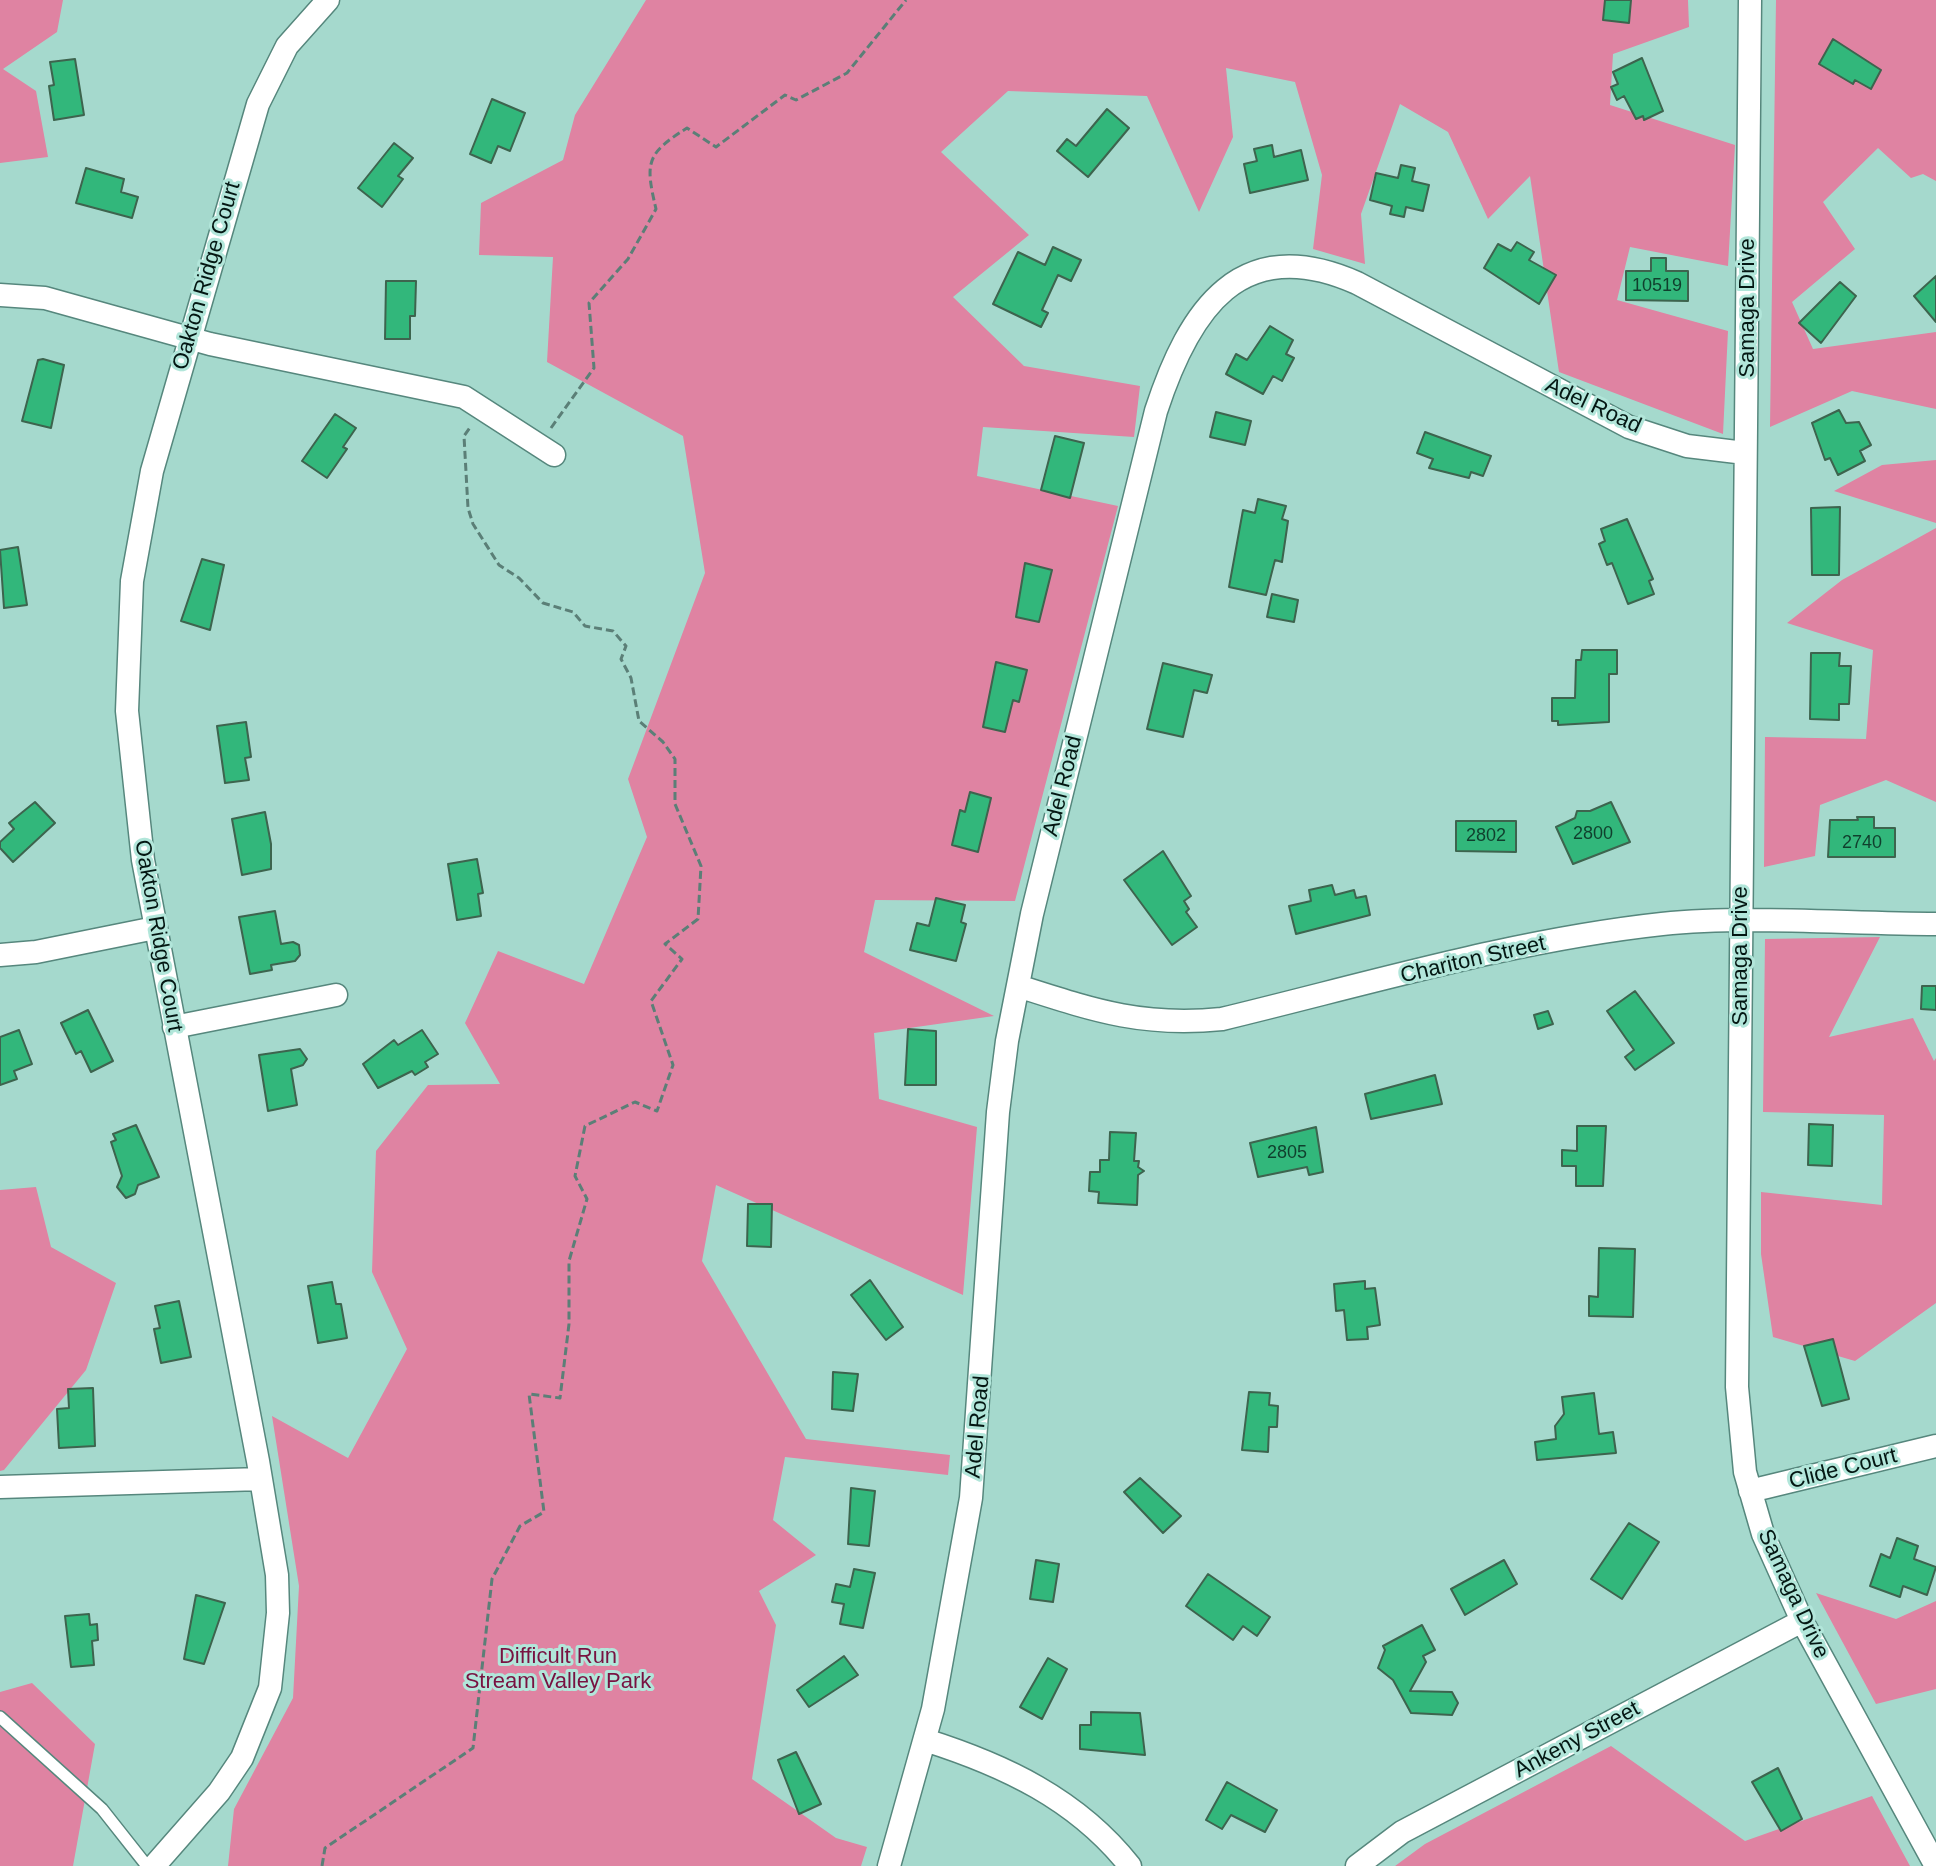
<!DOCTYPE html>
<html>
<head>
<meta charset="utf-8">
<style>
	body { margin:0 }
	canvas { display:block; background:#a5d9cd }
</style>
</head>
<body>
<canvas width="1936" height="1866"></canvas>
<script>
const g = document.querySelector('canvas').getContext('2d');
g.lineJoin = 'round';
function paint(path, color) {
  g.fillStyle = color;
  g.fill(path, 'evenodd');
}
function stroke(path, color, width, dash) {
  g.strokeStyle = color;
  g.lineWidth = width;
  g.lineCap = dash ? 'butt' : 'round';
  g.setLineDash(dash || []);
  g.stroke(path);
}
function write(font, color, halo, rows, align = 'center') {
  g.font = font + ' Helvetica,sans-serif';
  g.lineWidth = 6;
  g.setLineDash([]);
  g.textBaseline = 'middle';
  g.strokeStyle = halo;
  g.fillStyle = color;
  for (const [text, x, y, turn = 0] of rows) {
    g.save();
    g.translate(x, y);
    g.rotate((+turn || 0) * Math.PI / 180);
    g.textAlign = isNaN(turn) ? turn : align;
    if (halo) g.strokeText(text, 0, 0);
    g.fillText(text, 0, 0);
    g.restore();
  }
}
paint(new Path2D(`
	M0,0H63L57,32L3,69L36,91L48,157L0,163Z
	M646,0H1688L1689,27L1613,54L1610,105L1735,145L1728,266L1630,247L1617,300L1728,331L1723,434L1559,372L1530,176L1488,219L1448,132L1400,104L1361,214L1365,264L1313,249L1322,175L1295,82L1226,68L1233,137L1199,212L1147,96L1008,91L941,152L1029,235L953,297L1024,366L1140,386L1134,437L983,427L977,476L1118,506L1015,901L875,900L864,952L994,1016L874,1033L879,1099L977,1127L963,1295L716,1185L702,1261L806,1439L950,1455L948,1475L785,1457L773,1520L816,1555L759,1591L776,1625L752,1779L836,1838L867,1847L861,1866H228L234,1809L293,1698L299,1586L272,1416L348,1458L407,1349L372,1272L376,1151L428,1085L500,1084L465,1023L498,951L584,984L647,837L628,779L705,573L683,436L547,362L553,257L479,255L481,203L563,160L575,115Z
	M1776,0H1936V181L1923,174L1911,178L1878,148L1823,202L1855,249L1792,302L1813,349L1936,332V409L1852,391L1770,427Z
	M1936,460V523L1834,491L1882,465Z
	M1936,528V802L1886,780L1820,805L1815,856L1764,867L1765,737L1866,739L1873,650L1787,623L1842,580Z
	M1880,937L1829,1037L1913,1018L1934,1061L1936,1058V1303L1855,1361L1773,1337L1761,1254V1192L1882,1205L1884,1115L1763,1112L1765,939Z
	M36,1187L51,1247L116,1283L86,1370L4,1470L0,1471V1190Z
	M1816,1593L1896,1619L1936,1601V1689L1876,1704Z
	M32,1683L95,1744L73,1866H0V1692Z
	M1611,1746L1745,1841L1872,1796L1910,1866H1395L1425,1844Z`), '#df83a2');
const building = new Path2D(`
	M1605,0H1631L1629,23L1603,20Z
	M1833,39L1881,70L1871,89L1855,80L1853,84L1819,64Z
	M1642,58L1663,111L1644,120L1643,116L1636,119L1624,96L1617,100L1611,87L1618,84L1613,72Z
	M75,59L84,115L54,120L49,86L54,85L50,62Z
	M492,99L525,113L510,151L498,146L491,163L470,154Z
	M1107,109L1129,128L1088,177L1057,151L1067,139L1076,146Z
	M394,143L413,158L398,176L403,179L382,207L358,188Z
	M1272,145L1274,157L1301,150L1308,180L1250,193L1244,164L1257,161L1254,149Z
	M1401,165L1415,168L1412,181L1429,185L1423,211L1406,207L1404,217L1390,214L1392,206L1370,200L1376,173L1398,178Z
	M86,168L124,179L121,192L138,197L132,218L76,203Z
	M1517,242L1534,252L1529,260L1556,275L1539,304L1484,268L1498,244L1511,251Z
	M1053,247L1081,260L1071,281L1058,275L1042,310L1048,313L1041,327L993,304L1018,252L1045,265Z
	M1651,258H1666V271H1688V301L1626,300V271H1651Z
	M1936,276V322L1914,296Z
	M386,281H416L415,316H410V339H385Z
	M1840,282L1856,296L1821,343L1799,323Z
	M1270,326L1293,340L1286,354L1294,358L1282,381L1273,376L1263,394L1226,374L1236,354L1247,360Z
	M43,359L64,365L51,428L22,421L38,360Z
	M1839,410L1846,423L1859,422L1871,445L1860,451L1865,461L1838,475L1830,458L1825,460L1812,423Z
	M1216,412L1251,421L1245,445L1210,437Z
	M335,414L356,428L343,447L347,449L327,478L302,461Z
	M1425,432L1491,456L1483,476L1471,472L1469,478L1429,468L1433,459L1417,453Z
	M1055,436L1084,443L1070,498L1041,490Z
	M1258,499L1286,506L1282,519L1288,521L1282,562L1275,560L1266,595L1229,587L1243,510L1255,513Z
	M1840,507L1839,575H1812L1811,508Z
	M1627,519L1653,579L1649,581L1654,594L1628,604L1612,563L1607,565L1599,544L1605,541L1601,529Z
	M18,547L27,605L4,608L0,550Z
	M202,559L224,565L210,630L181,621Z
	M1025,563L1052,570L1039,622L1016,617Z
	M1272,594L1298,600L1294,622L1267,617Z
	M1582,650H1617V674H1609V722L1558,725V721H1552V698H1575L1576,660H1581Z
	M1811,653H1840L1839,666H1851L1849,704H1839V720L1810,719Z
	M996,662L1027,670L1019,702L1013,700L1005,732L983,727Z
	M1163,663L1212,675L1207,693L1194,690L1183,737L1147,729Z
	M246,722L251,757L245,758L249,780L225,783L217,726Z
	M970,792L991,798L978,852L952,845L960,810L965,812Z
	M35,802L55,823L13,862L0,848V842L14,829L9,823Z
	M1611,802L1630,842L1573,864L1556,827L1575,818L1577,811H1590Z
	M265,812L271,844V869L242,875L232,819Z
	M1857,817H1874V828H1895V857H1828L1830,820H1858Z
	M1456,821H1516V852L1456,851Z
	M1163,851L1191,896L1184,901L1189,909L1186,912L1197,927L1172,945L1124,880Z
	M477,859L483,893L478,894L481,916L457,920L448,864Z
	M1332,885L1335,895L1354,890L1356,898L1366,896L1370,915L1296,934L1289,906L1311,901L1309,890Z
	M936,898L965,905L961,922L966,924L956,961L910,950L917,923L929,926Z
	M275,911L281,944L293,942L299,945L300,955L295,961L271,965L272,970L250,974L239,917Z
	M1922,986H1936V1010L1921,1009Z
	M1635,991L1674,1043L1635,1070L1625,1057L1634,1050L1607,1011Z
	M88,1010L113,1061L91,1072L81,1051L76,1054L61,1023Z
	M1548,1011L1553,1024L1538,1029L1534,1015Z
	M908,1029L936,1031V1085H905Z
	M19,1030L32,1064L14,1071L17,1079L0,1085V1037Z
	M422,1030L438,1054L425,1062L428,1067L415,1075L412,1071L378,1088L363,1064L394,1040L398,1045Z
	M300,1049L307,1059L303,1065L291,1069L297,1105L268,1111L259,1055Z
	M1435,1075L1442,1104L1371,1119L1365,1094Z
	M1809,1124L1833,1125L1832,1166L1808,1165Z
	M136,1125L159,1177L138,1185L135,1194L126,1198L117,1187L122,1176L111,1142L116,1140L113,1134Z
	M1577,1126H1606L1603,1186H1576V1166H1562V1150L1577,1151Z
	M1316,1127L1323,1172L1309,1175L1307,1167L1258,1177L1250,1143Z
	M1110,1132L1136,1133L1134,1161H1139L1138,1167L1144,1171L1138,1175L1137,1205L1098,1203L1099,1192L1089,1191L1090,1172H1100V1160H1109Z
	M748,1204H772L771,1247L747,1246Z
	M1599,1248L1635,1249L1633,1317L1589,1316V1296L1598,1297Z
	M870,1280L903,1327L886,1340L851,1295Z
	M1365,1281V1289L1375,1288L1380,1325L1367,1327L1368,1339L1347,1340L1344,1310L1336,1311L1334,1284Z
	M332,1282L336,1304H341L347,1338L318,1343L308,1286Z
	M179,1301L191,1357L161,1363L154,1329L160,1328L155,1306Z
	M1833,1339L1849,1399L1822,1406L1804,1346Z
	M833,1372L858,1374L853,1411L832,1409Z
	M93,1388L95,1446L59,1448L57,1409L69,1408L68,1389Z
	M1249,1392L1270,1393L1269,1405L1278,1406L1277,1427H1269L1268,1452L1242,1450Z
	M1594,1393L1599,1434L1613,1432L1616,1453L1537,1460L1535,1442L1556,1439L1555,1426L1564,1414L1562,1397Z
	M1140,1478L1181,1516L1163,1533L1124,1492Z
	M851,1488L875,1491L869,1546L848,1544Z
	M1629,1523L1659,1542L1622,1599L1591,1579Z
	M1897,1538L1918,1546L1914,1559L1936,1567L1927,1595L1903,1586L1900,1597L1870,1586L1881,1554L1890,1558Z
	M1036,1560L1059,1564L1053,1602L1030,1599Z
	M1504,1560L1517,1584L1465,1615L1451,1589Z
	M854,1569L875,1573L863,1628L840,1624L844,1604L832,1602L836,1584L850,1587Z
	M1208,1574L1270,1617L1257,1636L1243,1626L1233,1640L1186,1606Z
	M196,1595L225,1603L204,1664L184,1659Z
	M89,1614L90,1625L97,1624L98,1640L92,1641L94,1665L71,1667L65,1616Z
	M1422,1625L1435,1650L1423,1656L1426,1662L1410,1691L1452,1692L1458,1703L1452,1715L1411,1713L1393,1680L1378,1668L1385,1650L1383,1646Z
	M844,1656L858,1675L809,1707L797,1690Z
	M1048,1658L1067,1669L1042,1719L1020,1707Z
	M1091,1712L1140,1713L1145,1755L1080,1749V1725H1091Z
	M796,1752L821,1804L799,1814L778,1760Z
	M1778,1768L1802,1819L1781,1831L1752,1782Z
	M1227,1782L1277,1810L1265,1832L1231,1815L1222,1829L1206,1820Z`);
paint(building, '#32b77b');
stroke(building, '#3d644e', 2);
const service = new Path2D(`
	M0,1717L102,1809L147,1866`);
const minor = new Path2D(`
	M1750,0L1737,1387L1745,1472L1763,1534L1802,1621L1936,1866
	M0,295L45,298L210,344L464,397L554,455
	M0,955L36,952L155,928
	M1018,986C1093,1010 1141,1027 1222,1019C1367,984 1514,940 1662,924C1747,915 1849,924 1936,924
	M174,1027L336,995
	M0,1487L261,1479
	M1750,1491L1936,1446
	M925,1740C1004,1765 1077,1799 1130,1866
	M154,1866L219,1792L242,1758L270,1688L278,1613L277,1575L258,1461L143,860L127,711L132,581L152,471L258,104L287,46L328,0
	M889,1866L933,1709L971,1498L998,1112L1007,1041L1032,914L1156,411C1189,310 1240,231 1357,283L1629,427L1687,446L1745,453
	M1357,1866L1402,1832L1802,1621`);
stroke(service, '#56877d', 14);
stroke(minor, '#56877d', 25);
stroke(new Path2D(`
	M551,428L594,368L589,303L628,259L656,209C645,162 646,154 687,128L716,147L785,95L796,100L847,73L906,0
	M322,1866L325,1848L473,1748L492,1579L520,1526L544,1512L529,1394L560,1398L569,1324V1261L587,1199L575,1176L585,1126L635,1102L657,1111L673,1065L651,1001L682,959L665,944L698,919L701,866L675,804V759L663,742L639,721L631,678L621,659L626,646L613,631L585,626L573,612L543,603L519,578L499,565L473,524L468,508L464,436L471,426`), '#5b7f77', 3, [8, 4]);
stroke(service, '#fff', 11);
stroke(minor, '#fff', 22);
write('18px', '#103f2d', null, [
	["10519",1657,286],
	["2800",1593,834],
	["2802",1486,836],
	["2740",1862,843],
	["2805",1287,1153]
]);
write('22px', '#041713', '#b2e6da', [
	["Oakton Ridge Court",207,276,-74],
	["Samaga Drive",1748,308,-90],
	["Adel Road",1593,406,25],
	["Adel Road",1063,786,-76],
	["Oakton Ridge Court",158,936,80],
	["Samaga Drive",1741,956,-90],
	["Chariton Street",1473,960,-13],
	["Adel Road",978,1427,-85],
	["Clide Court",1843,1469,-14],
	["Samaga Drive",1793,1594,65],
	["Ankeny Street",1577,1740,-28]
]);
write('22px', '#781241', '#b2e6da', [
	["Difficult Run",558,1657],
	["Stream Valley Park",558,1682]
]);
</script>
</body>
</html>
